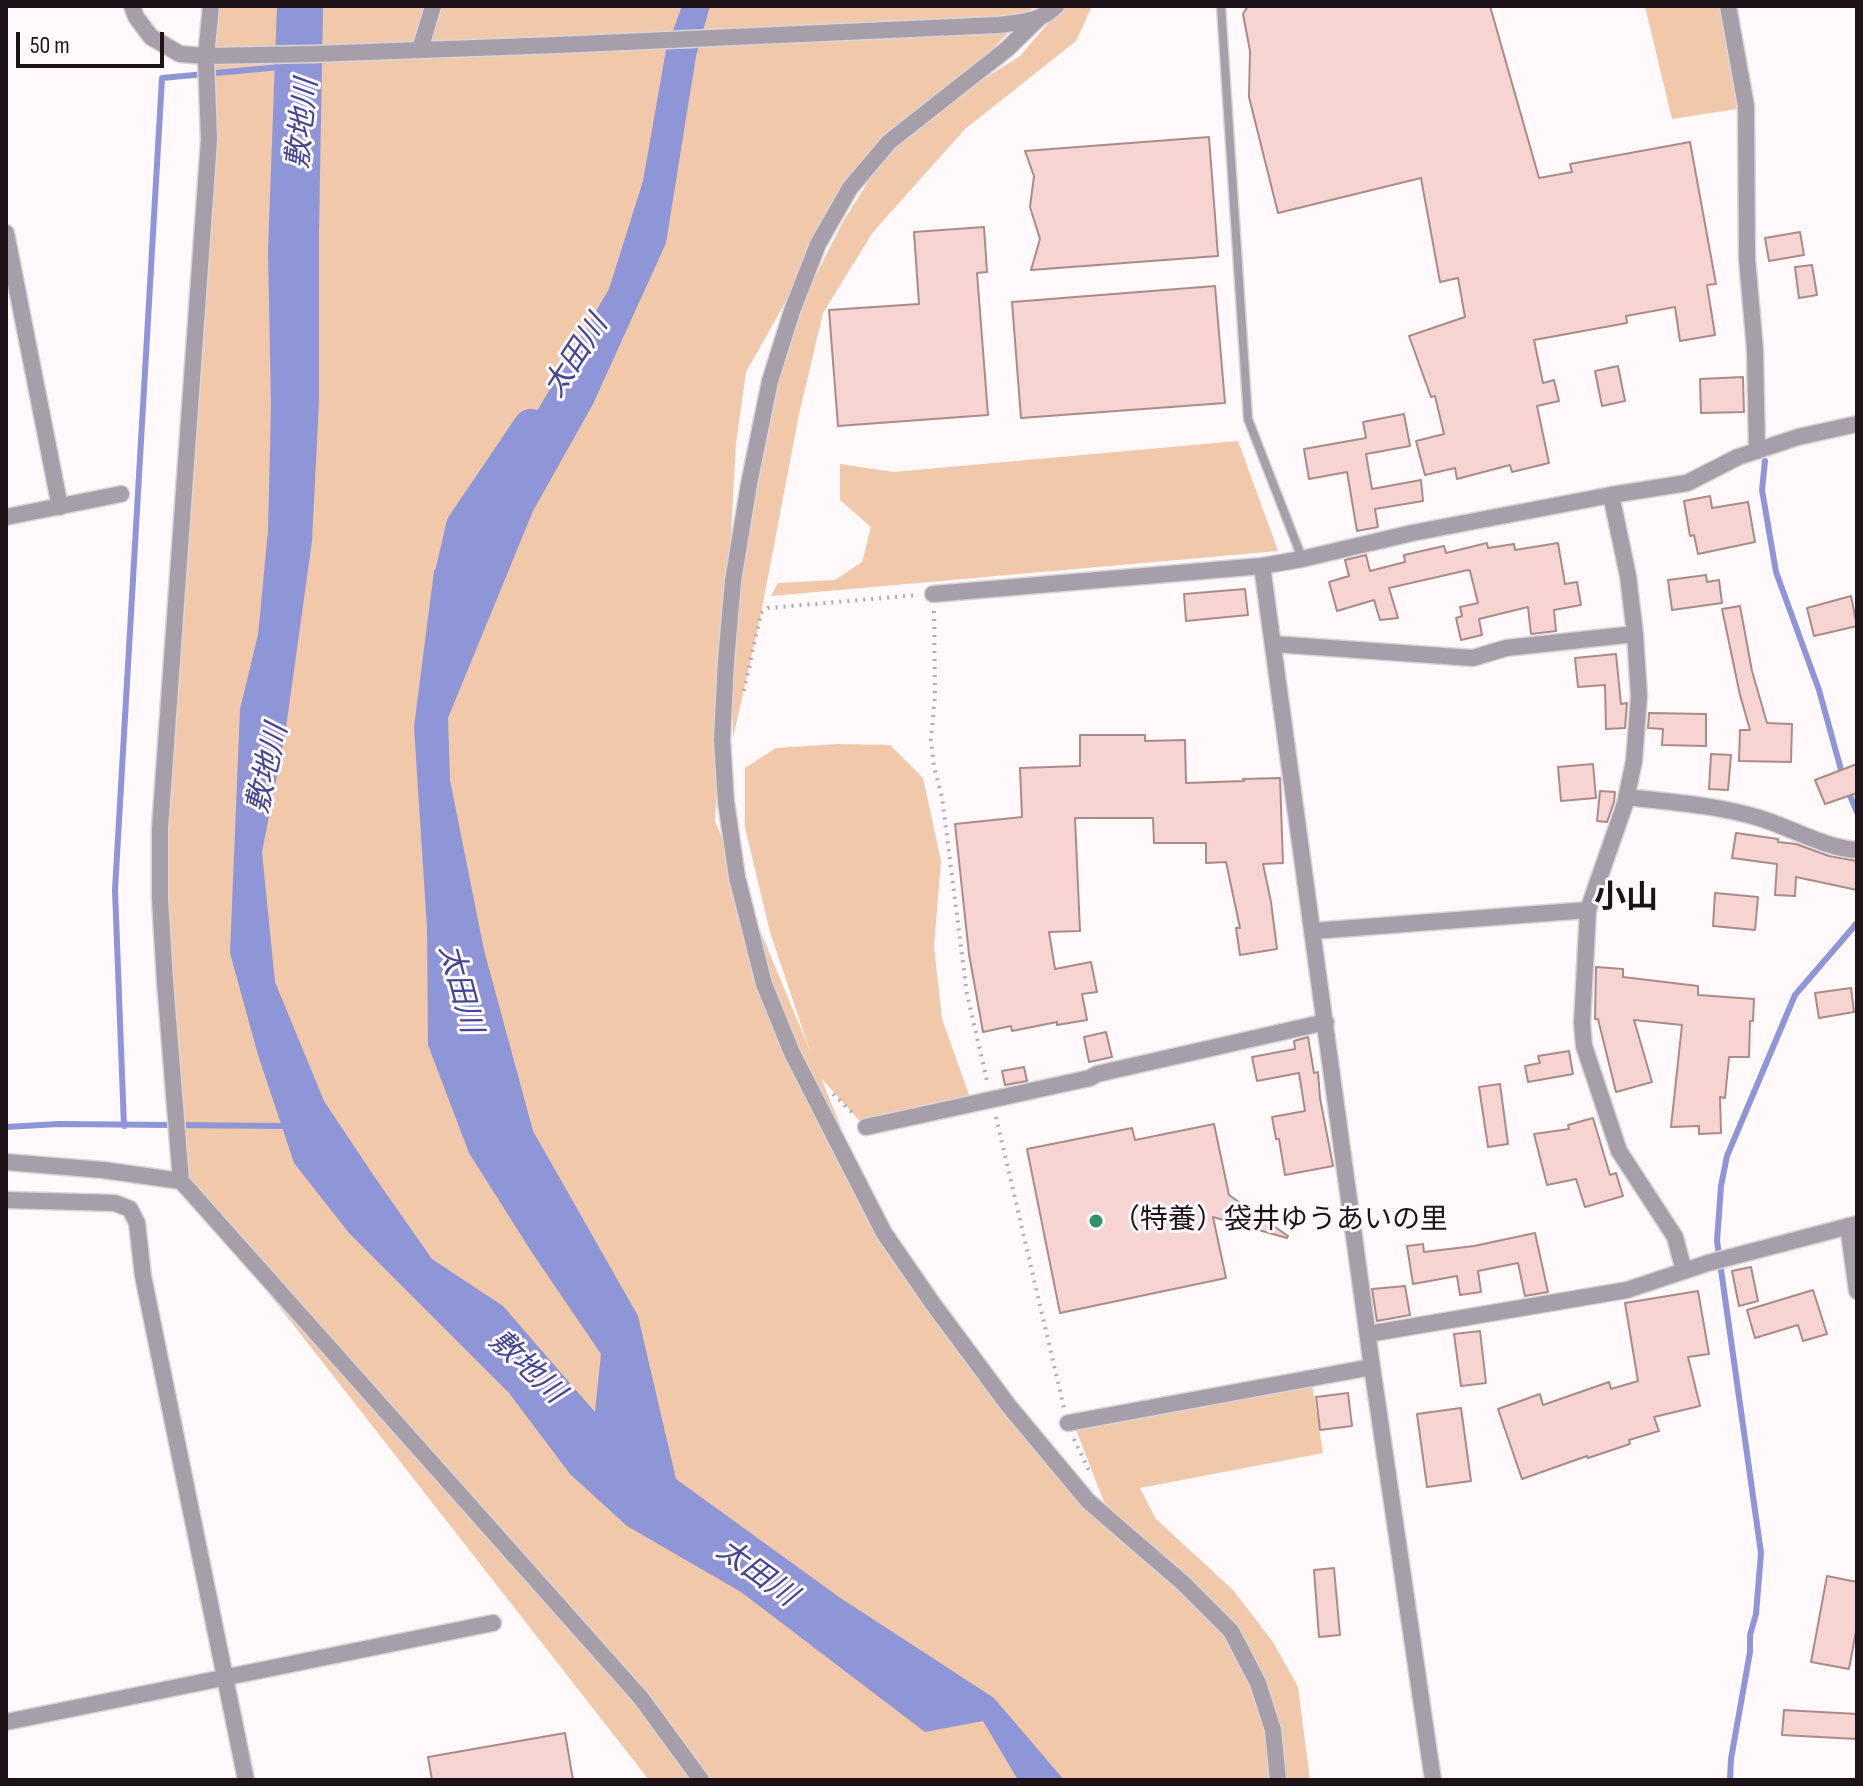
<!DOCTYPE html>
<html>
<head>
<meta charset="utf-8">
<style>
	body { margin:0 }
	#map { position:relative; width:1863px; height:1786px; overflow:hidden; background:#fff9fc; font-family:"Sofia Sans Condensed",sans-serif }
	canvas { display:block }
	.frame { position:absolute; inset:0; border:8px solid #1c1217; pointer-events:none }
	.scale { position:absolute; left:16px; top:32px; width:148px; height:36px; box-sizing:border-box; border:4px solid #1c1217; border-top:0; padding-left:10px; font-size:24px; line-height:28px; white-space:nowrap; color:#1c1217; -webkit-text-stroke:6px #fff9fc; paint-order:stroke }
</style>
</head>
<body>
<div id="map">
<canvas width="1863" height="1786"></canvas>
<div class="frame"></div>
<div class="scale">50 m</div>
</div>
<script>
const g = document.querySelector('canvas').getContext('2d');
g.lineJoin = 'round';
function paint(path, color) {
  g.fillStyle = color;
  g.fill(path, 'evenodd');
}
function stroke(path, color, width, dash) {
  g.strokeStyle = color;
  g.lineWidth = width;
  g.lineCap = dash ? 'butt' : 'round';
  g.setLineDash(dash || []);
  g.stroke(path);
}
function write(font, color, halo, rows, align = 'center') {
  g.font = font + ' "Sofia Sans Condensed","Noto Sans JP",sans-serif';
  g.lineWidth = 6;
  g.setLineDash([]);
  g.textBaseline = 'middle';
  g.strokeStyle = halo;
  g.fillStyle = color;
  for (const [text, x, y, turn = 0] of rows) {
    g.save();
    g.translate(x, y);
    g.rotate((+turn || 0) * Math.PI / 180);
    g.textAlign = isNaN(turn) ? turn : align;
    if (halo) g.strokeText(text, 0, 0);
    g.fillText(text, 0, 0);
    g.restore();
  }
}
paint(new Path2D(`
	M212,6H1034L932,112L1020,56L1063,6H1092L1076,41L965,129L873,232L823,313L799,414L761,613L733,738L731,606L786,333L844,220L868,182L831,221L746,372L736,444L715,821L810,1051L770,932L745,827V768L776,748L838,744L890,745L923,778L941,861L934,947L942,1019L969,1095L860,1121L821,1078L884,1233L1061,1468L1108,1512L1075,1427L1312,1383L1323,1453L1140,1488L1156,1519L1233,1590L1273,1642L1298,1687L1310,1780H1278L1251,1674L1276,1780H649L181,1181L160,841Z
	M1645,6H1719L1737,109L1672,119Z
	M1238,441L1278,551L771,596L778,583L835,580L862,562L871,527L840,500V464L894,472Z`), '#f1c8a9');
paint(new Path2D(`
	M277,6H323L319,232V402L312,541L285,735L262,852L275,982L324,1101L376,1179L432,1259L503,1306L595,1412L601,1354L531,1251L469,1153L428,1045L427,928L414,727L434,571L504,467L609,289L643,181L666,50L682,6H710L696,56L666,243L593,404L533,511L448,718L450,780L484,950L533,1131L638,1316L676,1479L839,1597L994,1698L1064,1780H1018L983,1721L925,1732L741,1592L627,1526L570,1474L509,1393L349,1233L294,1163L258,1055L230,953L240,709L258,635L268,531L271,406L268,250Z`), '#8e96d7');
stroke(new Path2D(`
	M1765,461L1762,490L1776,572L1819,690L1843,777
	M1848,791L1857,812
	M124,1126L115,890L162,78L280,67
	M6,1127L58,1124L286,1126
	M1730,1780L1731,1759L1750,1652V1635L1756,1614L1761,1553L1717,1241L1721,1186L1727,1156L1795,995L1857,923`), '#8e96d7', 6);
stroke(new Path2D(`
	M453,574L464,526L531,427`), '#8e96d7', 36);
const building = new Path2D(`
	M1248,6H1490L1539,178L1572,172L1570,164L1690,142L1716,284L1707,285L1715,335L1680,341L1675,307L1626,316L1627,323L1534,340L1543,383L1554,380L1559,401L1537,406L1549,463L1512,472L1510,465L1457,479L1455,468L1425,475L1416,441L1444,434L1435,396L1431,397L1409,336L1465,317L1458,278L1440,282L1421,178L1278,213L1249,97L1250,51L1243,14Z
	M1209,137L1218,256L1031,270L1040,239L1030,207L1034,176L1025,151Z
	M984,227L987,272L977,273L988,415L838,426L829,310L919,304L914,232Z
	M1800,232L1804,255L1769,261L1765,238Z
	M1812,265L1817,295L1799,298L1795,267Z
	M1215,286L1225,403L1021,418L1012,302Z
	M1618,366L1625,401L1602,406L1595,371Z
	M1743,377L1744,412L1701,413L1700,379Z
	M1404,414L1410,446L1366,454L1372,489L1421,480L1423,501L1375,509L1378,527L1357,531L1347,472L1309,479L1304,449L1366,438L1363,422Z
	M1710,496L1712,508L1748,502L1755,542L1698,554L1694,535L1690,536L1684,501Z
	M1487,543L1488,548L1514,544L1515,550L1558,543L1565,584L1577,582L1581,605L1554,610L1556,631L1531,634L1528,607L1479,619L1482,635L1461,640L1456,618L1462,616L1460,607L1478,603L1470,571L1468,570L1389,588L1398,618L1380,620L1374,600L1337,611L1329,582L1349,576L1345,560L1366,555L1370,571L1405,562L1404,555L1444,546L1446,553Z
	M1706,575L1707,582L1719,580L1722,603L1672,610L1668,580Z
	M1245,589L1248,615L1186,621L1184,594Z
	M1851,596L1857,626L1814,636L1807,608Z
	M1740,606L1752,671L1767,723L1792,724L1791,762L1739,761L1740,730H1750L1740,695L1722,609Z
	M1616,654L1621,704L1627,703L1625,728L1606,729L1605,685L1578,687L1575,658Z
	M1649,713L1706,714V746L1662,745L1663,729L1648,728Z
	M1080,735H1145V741L1185,740L1186,783L1244,781L1243,779L1280,778L1283,863L1263,864L1271,902L1277,949L1240,955L1236,928H1240L1226,862L1206,863V843H1154L1153,818H1075L1080,931L1049,932L1055,969L1091,962L1097,992L1082,994L1087,1020L1057,1025V1022L1012,1031L1011,1026L983,1032L969,954L955,824L1022,817L1020,768L1080,766Z
	M1711,754L1731,755L1728,790L1709,789Z
	M1593,764L1596,798L1561,801L1558,767Z
	M1857,764V793L1825,804L1815,780Z
	M1600,791L1615,792L1614,802L1607,822L1597,821Z
	M1736,833L1778,839V842L1796,844L1829,856L1857,861V890L1796,877L1795,896L1775,895L1777,864L1732,858Z
	M1715,893L1758,897L1755,930L1713,926Z
	M1596,967L1623,969V977L1698,986V995L1754,999L1753,1021H1750L1749,1057H1729L1725,1098L1720,1097L1721,1133L1699,1134V1126L1671,1127L1682,1025L1634,1020L1652,1082L1616,1092L1598,1019H1595Z
	M1851,988L1854,1012L1819,1018L1815,993Z
	M1106,1032L1112,1057L1089,1062L1084,1037Z
	M1308,1037L1314,1073L1318,1072L1320,1098L1333,1166L1285,1175L1279,1139H1276L1272,1117L1305,1111L1299,1073L1257,1081L1252,1057L1295,1049L1294,1041Z
	M1569,1051L1573,1074L1528,1082L1525,1066L1540,1063L1538,1056Z
	M1024,1067L1027,1081L1005,1085L1002,1071Z
	M1500,1084L1508,1144L1488,1147L1479,1087Z
	M1593,1118L1610,1175L1616,1173L1623,1196L1585,1207L1576,1179L1547,1185L1534,1134L1569,1129L1568,1125Z
	M1214,1124L1229,1195L1288,1236L1287,1238L1213,1217L1226,1278L1060,1313L1027,1149L1132,1128L1135,1140Z
	M1535,1233L1548,1292L1525,1296L1518,1263L1478,1271L1481,1292L1460,1295L1457,1276L1413,1284L1407,1246L1423,1244L1424,1252L1474,1246Z
	M1751,1267L1758,1301L1739,1306L1732,1271Z
	M1405,1286L1410,1315L1377,1321L1372,1289Z
	M1813,1290L1827,1334L1803,1341L1798,1325L1755,1338L1747,1310Z
	M1698,1291L1709,1354L1688,1357L1700,1406L1654,1417L1659,1431L1629,1440L1630,1444L1588,1458L1587,1456L1522,1479L1498,1409L1540,1394L1543,1405L1609,1382L1611,1389L1638,1381L1625,1303Z
	M1480,1331L1486,1383L1461,1386L1454,1334Z
	M1348,1393L1352,1426L1320,1430L1316,1397Z
	M1461,1408L1471,1481L1427,1487L1417,1414Z
	M1334,1568L1340,1635L1319,1637L1314,1570Z
	M1827,1576L1857,1582V1626L1849,1669L1811,1662Z
	M1784,1710L1857,1714V1739L1782,1735Z
	M565,1733L573,1780H432L428,1757Z`);
paint(building, '#f6d4d1');
stroke(building, '#aa8b88', 2);
const lane = new Path2D(`
	M1221,6L1248,419L1302,558`);
const street = new Path2D(`
	M132,6L136,17L151,37L180,54L206,56L312,54L557,45L999,25C1020,22 1041,22 1056,6
	M211,6L206,56L209,140L160,828V899L165,982L181,1181L641,1698L701,1780
	M1728,6L1746,106L1747,259L1755,350L1757,451
	M1038,19L1007,49L889,142L850,188L818,244L792,311L770,381L749,484L733,581L726,661L722,740L726,802L737,877L764,984L792,1053L884,1233L933,1304L1008,1405L1088,1501L1184,1584L1231,1631L1258,1683L1273,1730L1278,1780
	M420,50L433,6
	M6,233L60,507
	M1611,495L1628,576L1635,634L1639,696L1634,761L1625,804L1588,910L1582,1023L1584,1046L1619,1151L1675,1237L1684,1271
	M6,517L121,494
	M1262,566L1372,1367L1433,1780
	M933,594L1262,566L1302,559L1412,533L1611,495L1687,483L1738,457L1798,437L1857,424
	M1273,644L1473,658L1506,648L1635,634
	M1627,797C1670,802 1715,805 1756,817C1788,826 1824,848 1857,850
	M1313,931L1588,910
	M866,1127L1090,1078L1097,1074L1326,1022
	M6,1162L103,1170L181,1181
	M6,1200L115,1203L130,1209L137,1223L143,1276L246,1780
	M1848,1226L1857,1291
	M1368,1334L1627,1290L1708,1263L1857,1224
	M1068,1423L1372,1367
	M6,1722L493,1623`);
stroke(lane, '#dbd4d7', 11);
stroke(street, '#dbd4d7', 19);
stroke(new Path2D(`
	M934,611L935,695L931,740L934,767L942,797L967,994L988,1085
	M744,691L761,613L768,608L918,595
	M833,1094L856,1116
	M996,1117L1064,1408
	M1074,1439L1091,1475`), '#b1aaad', 4, [2, 6]);
stroke(lane, '#a69faa', 8);
stroke(street, '#a69faa', 16);
for (const [x, y, r, color] of [
	[1096,1221,8,"#32926b"]
]) {
  const dot = new Path2D();
  dot.arc(x, y, r, 0, 2 * Math.PI);
  g.fillStyle = color;
  g.fill(dot);
  stroke(dot, '#fff9fc', 3);
}
write('28px', '#1c1217', '#fff9fc', [
	["（特養）袋井ゆうあいの里",1112,1221]
], 'left');
write('italic 30px', '#414592', '#fff9fc', [
	["敷地川",304,124,-84],
	["太田川",577,357,-57],
	["敷地川",269,769,-77],
	["太田川",459,989,75],
	["敷地川",526,1368,43],
	["太田川",756,1574,36]
]);
write('bold 32px', '#1c1217', '#fff9fc', [
	["小山",1626,899]
]);
</script>
</body>
</html>
